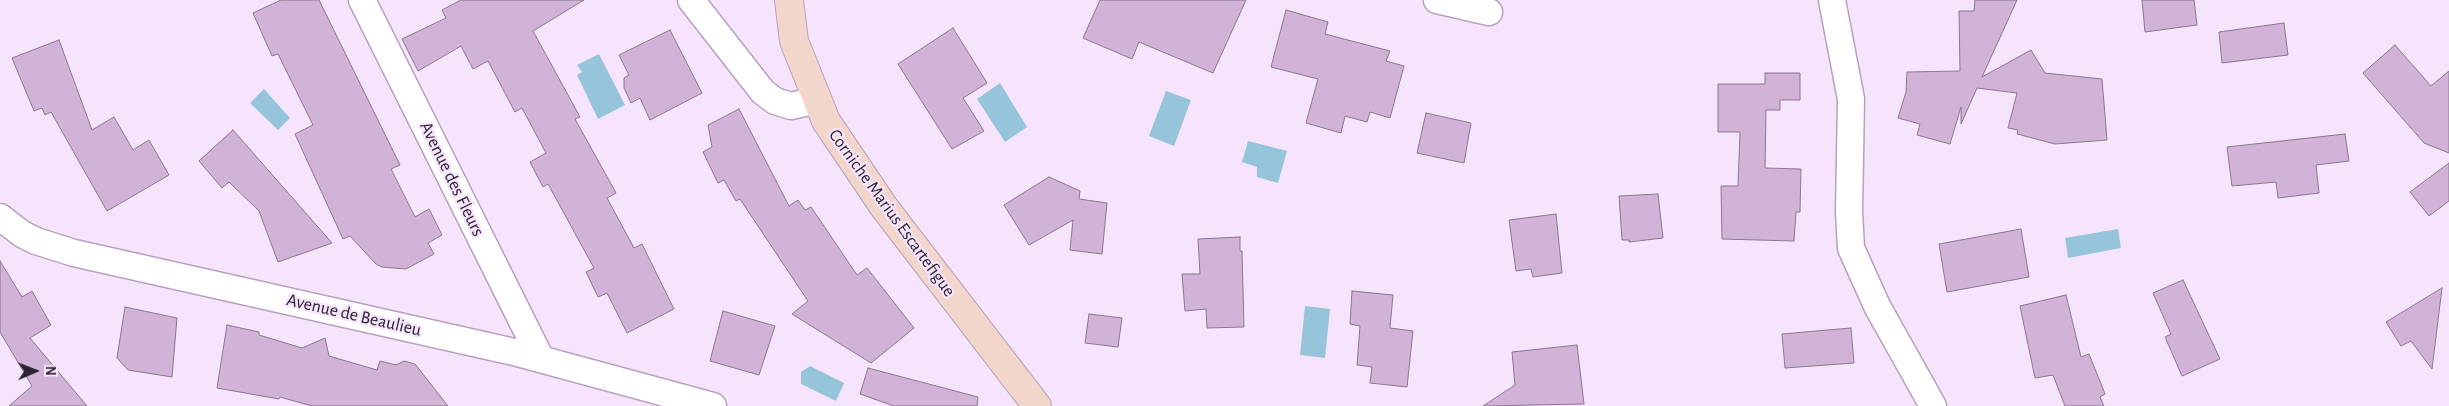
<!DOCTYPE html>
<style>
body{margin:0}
#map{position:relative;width:2449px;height:406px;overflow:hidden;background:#f6e4fd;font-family:"Alegreya Sans",sans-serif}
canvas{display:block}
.north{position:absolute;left:10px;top:346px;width:50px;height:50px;-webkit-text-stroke:4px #f6e4fd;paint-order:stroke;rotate:89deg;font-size:14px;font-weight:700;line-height:20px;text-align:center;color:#2c232f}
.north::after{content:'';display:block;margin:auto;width:18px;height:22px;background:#2c232f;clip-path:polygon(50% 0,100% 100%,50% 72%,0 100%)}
</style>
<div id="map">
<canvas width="2449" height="406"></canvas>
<div class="north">N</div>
</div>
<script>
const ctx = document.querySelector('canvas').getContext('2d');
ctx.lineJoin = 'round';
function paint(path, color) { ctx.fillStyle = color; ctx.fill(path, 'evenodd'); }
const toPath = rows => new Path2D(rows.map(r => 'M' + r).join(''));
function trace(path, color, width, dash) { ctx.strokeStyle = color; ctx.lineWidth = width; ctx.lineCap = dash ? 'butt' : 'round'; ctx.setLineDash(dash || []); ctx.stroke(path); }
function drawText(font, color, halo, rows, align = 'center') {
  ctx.font = font + ' "Alegreya Sans",sans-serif'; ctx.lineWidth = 4.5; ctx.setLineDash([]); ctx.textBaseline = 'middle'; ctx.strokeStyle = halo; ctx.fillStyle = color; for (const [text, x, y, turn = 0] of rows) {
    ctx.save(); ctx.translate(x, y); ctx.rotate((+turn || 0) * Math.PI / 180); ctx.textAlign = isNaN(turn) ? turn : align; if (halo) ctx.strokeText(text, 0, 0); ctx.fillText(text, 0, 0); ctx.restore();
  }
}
const water = toPath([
 [599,54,625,105,598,119,577,75,582,72,577,65],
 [1000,83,1027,127,1005,142,977,99],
 [264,89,290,118,278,130,250,103],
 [1166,91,1191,100,1174,146,1149,136],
 [1248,141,1287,151,1278,183,1257,177,1257,167,1242,162],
 [2118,229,2121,248,2068,258,2065,238],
 [1305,306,1330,309,1325,358,1300,355],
 [810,366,844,383,836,401,801,384,801,372]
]);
const building = toPath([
 [281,0,319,0,400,165,391,169,415,217,429,209,442,235,428,243,434,254,406,269,382,267,376,264,350,236,343,239,295,134,313,125,278,54,272,56,253,13,281,0],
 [461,0,584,0,533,31,580,117,575,119,616,193,607,198,634,248,642,244,674,309,627,333,607,293,598,297,586,272,594,268,548,184,543,187,530,162,546,153,522,108,515,112,488,61,473,69,461,46,418,71,402,39,446,18,442,10,461,0],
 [1100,0,1246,0,1213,73,1139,42,1132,59,1083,38,1100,0],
 [1975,0,2017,0,1982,77,2031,50,2045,73,2102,79,2107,140,2055,144,2017,134,2018,130,2008,128,2017,93,1977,88,1961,124,1961,107,1950,144,1917,135,1920,124,1898,118,1906,92,1907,72,1960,71,1959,11,1974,11,1975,0],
 [2142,0,2194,0,2197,25,2145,32,2142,0],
 [1286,10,1328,22,1325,34,1390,51,1386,61,1404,66,1390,118,1370,112,1367,122,1345,116,1341,133,1306,123,1318,79,1271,67,1286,10],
 [2284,23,2288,55,2222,63,2219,32,2284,23],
 [953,28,987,83,963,98,984,131,952,149,898,64,953,28],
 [670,30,702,93,650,120,640,98,631,103,624,88,624,78,629,75,619,55,670,30],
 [59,40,92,130,114,117,133,150,149,140,169,175,107,211,51,112,45,115,42,108,34,111,12,58,59,40],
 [2395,45,2431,86,2449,71,2449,153,2424,143,2363,73,2395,45],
 [1765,73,1800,73,1800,100,1780,100,1780,110,1766,110,1765,168,1801,169,1800,212,1796,212,1794,241,1722,239,1721,186,1738,186,1740,132,1718,132,1718,84,1765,84,1765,73],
 [739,109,789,206,798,200,805,210,811,207,857,275,867,268,914,328,871,363,792,314,808,301,740,199,736,201,724,180,718,183,703,152,712,147,708,125,739,109],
 [1426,113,1471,123,1464,163,1417,153,1426,113],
 [233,130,332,243,278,262,259,211,229,182,222,188,199,161,233,130],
 [2345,134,2349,161,2316,165,2319,193,2278,198,2276,182,2232,186,2227,147,2345,134],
 [2449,163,2449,201,2429,216,2410,192,2449,163],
 [1049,177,1080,191,1079,199,1107,203,1102,254,1070,250,1073,220,1029,245,1004,205,1049,177],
 [1658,194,1663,238,1629,242,1629,240,1622,240,1619,196,1658,194],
 [1556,214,1562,273,1533,277,1531,269,1516,271,1509,220,1556,214],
 [2021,229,2029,277,1947,292,1939,244,2021,229],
 [1240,237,1240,251,1242,251,1244,327,1207,328,1206,309,1185,311,1182,274,1200,274,1198,239,1240,237],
 [0,261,22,297,32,291,51,325,30,338,87,406,9,406,32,386,0,332,0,261],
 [2183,280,2220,359,2182,376,2165,337,2171,334,2153,293,2183,280],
 [2442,288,2432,369,2411,341,2401,346,2386,322,2442,288],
 [1352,291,1393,295,1390,328,1413,331,1407,387,1370,383,1372,367,1357,365,1360,326,1350,324,1352,291],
 [2066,295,2081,357,2089,354,2105,394,2100,397,2104,406,2065,406,2053,375,2035,378,2020,306,2066,295],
 [125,307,177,318,172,377,128,370,117,358,125,307],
 [723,311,775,326,759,375,710,361,723,311],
 [1089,314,1122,318,1118,347,1085,343,1089,314],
 [227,325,259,332,259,335,302,348,325,338,329,356,377,370,380,361,396,365,404,361,415,364,448,406,312,406,280,397,279,399,217,388,227,325],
 [1851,328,1854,363,1785,368,1782,334,1851,328],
 [1577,345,1584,404,1483,406,1515,385,1512,352,1577,345],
 [868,368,978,397,977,406,894,406,860,394,868,368]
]);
const street = toPath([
 [362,0,541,359],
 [691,0,763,92,775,101,791,106,817,100],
 [1437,0,1489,12],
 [1832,0,1851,99,1849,212,1851,248,1877,306,1933,406],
 [0,217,22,234,36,241,74,253,514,352,713,406]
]);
const secondary = toPath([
 [789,0,794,41,826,121,884,207,1037,406]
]);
const streetNames = [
 ["Avenue des Fleurs",452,179,64],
 ["Corniche Marius Escartefigue",892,213,54],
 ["Avenue de Beaulieu",354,315,13]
];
paint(water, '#95c4db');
paint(building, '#d1b3d7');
trace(building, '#8c7691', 1);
trace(street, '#b7a1bf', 29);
trace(secondary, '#b7a1bf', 30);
trace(street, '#fff', 26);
trace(secondary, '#f2d6cc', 28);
drawText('18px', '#2c232f', '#f6e4fd', streetNames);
</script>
